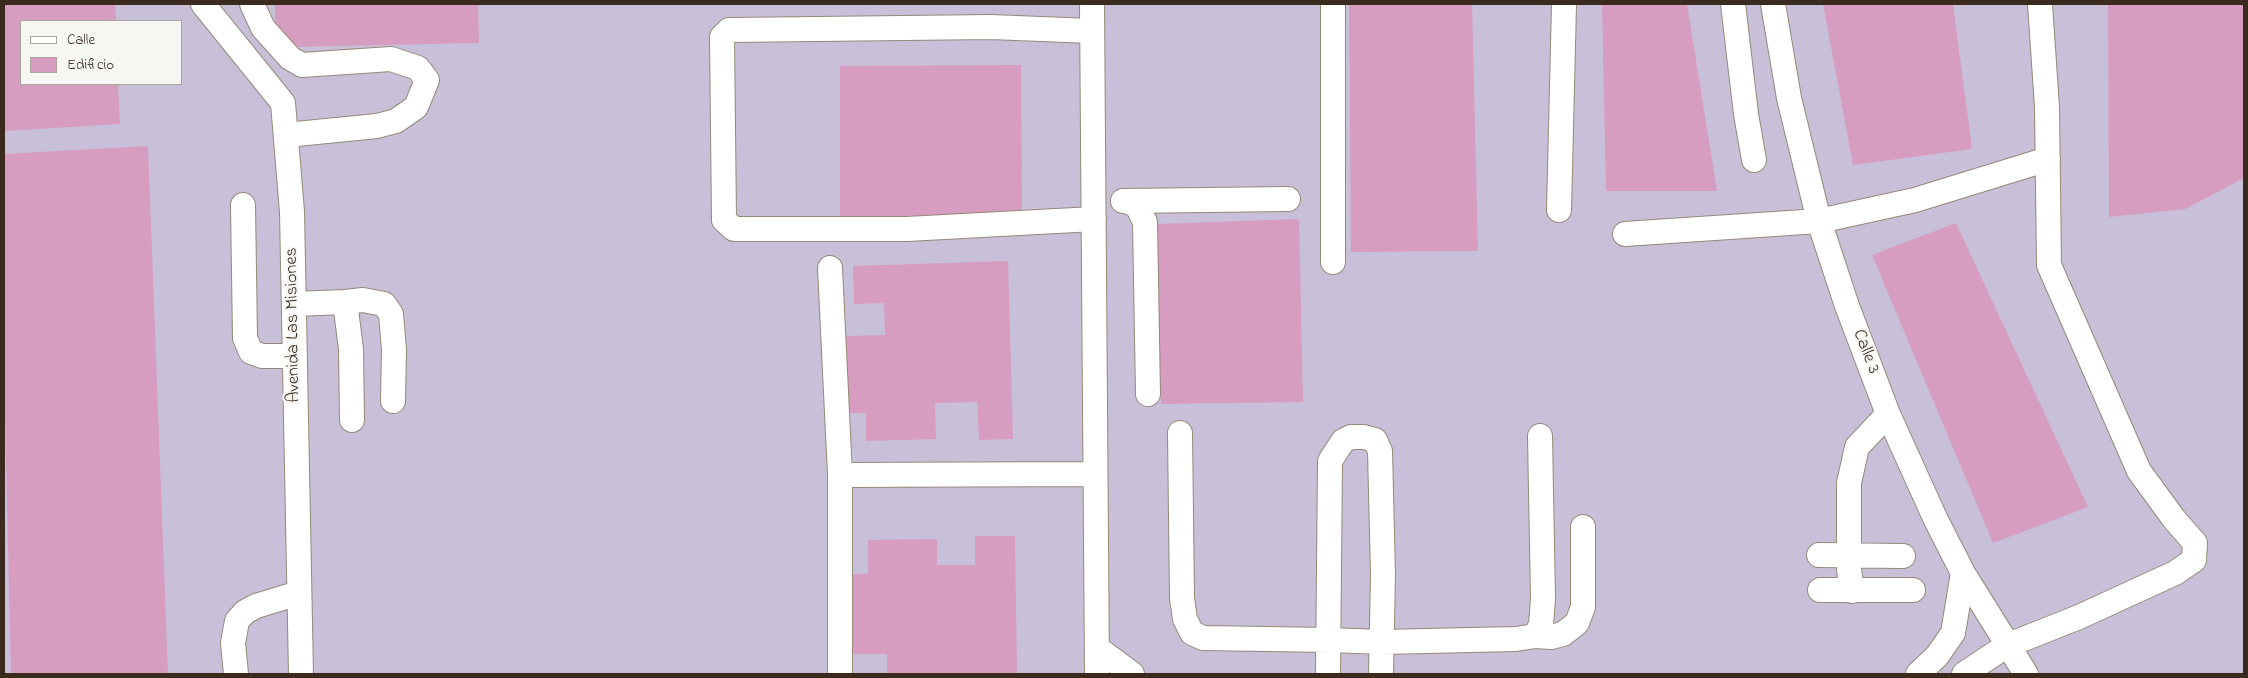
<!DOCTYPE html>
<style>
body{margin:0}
#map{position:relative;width:2248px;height:678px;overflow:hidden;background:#f0e8d2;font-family:"Indie Flower",sans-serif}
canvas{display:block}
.frame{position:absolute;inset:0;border:5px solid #3b2a1e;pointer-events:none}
.legend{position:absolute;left:20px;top:20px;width:162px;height:65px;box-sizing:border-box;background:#f6f6f2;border:1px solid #aba49d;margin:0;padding:6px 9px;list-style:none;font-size:15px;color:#3b2a1e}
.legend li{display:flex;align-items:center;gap:10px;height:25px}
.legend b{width:25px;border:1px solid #aba49d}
</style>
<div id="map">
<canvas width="2248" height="678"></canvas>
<div class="frame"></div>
<ul class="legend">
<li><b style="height:6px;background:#fff"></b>Calle</li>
<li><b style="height:14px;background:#d79dc1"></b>Edificio</li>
</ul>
</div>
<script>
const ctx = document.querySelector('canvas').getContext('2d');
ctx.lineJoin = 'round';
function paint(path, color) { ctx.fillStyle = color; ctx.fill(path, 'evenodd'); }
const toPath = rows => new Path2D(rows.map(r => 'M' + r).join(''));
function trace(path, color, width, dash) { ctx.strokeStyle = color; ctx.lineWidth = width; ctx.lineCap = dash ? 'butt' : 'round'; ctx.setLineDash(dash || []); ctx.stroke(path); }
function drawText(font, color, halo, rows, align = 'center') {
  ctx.font = font + ' "Indie Flower",sans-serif'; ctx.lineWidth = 4.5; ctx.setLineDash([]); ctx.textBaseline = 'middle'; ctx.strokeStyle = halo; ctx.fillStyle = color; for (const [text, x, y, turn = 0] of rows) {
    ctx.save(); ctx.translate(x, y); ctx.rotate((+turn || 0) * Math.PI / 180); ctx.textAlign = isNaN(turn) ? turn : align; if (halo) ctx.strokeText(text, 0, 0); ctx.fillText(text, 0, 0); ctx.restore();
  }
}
const industrial = toPath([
 [4,4,2244,4,2244,674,4,674],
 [21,21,181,21,181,84,21,84]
]);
const building = toPath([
 [4,4,115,4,116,21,21,21,21,84,118,84,120,124,4,131],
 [275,4,478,4,479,43,291,47,275,31],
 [1349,4,1472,4,1478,251,1351,252],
 [1602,4,1687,4,1717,191,1606,191],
 [1823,4,1953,4,1972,149,1853,165],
 [2108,4,2244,4,2244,178,2185,209,2109,217],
 [1021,65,1022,219,840,220,840,66],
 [148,146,168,674,11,674,4,376,4,154],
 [1299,219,1303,402,1161,404,1157,224],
 [1956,223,2088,507,1993,543,1872,255],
 [1008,261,1013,439,979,440,977,402,935,403,936,439,866,441,866,413,848,413,846,336,885,335,884,303,854,304,853,266],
 [975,536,1015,536,1017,674,887,674,887,654,851,654,850,574,868,574,868,540,937,539,937,565,975,565]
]);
const minor = toPath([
 [203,4,283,103,292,212,301,674],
 [252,4,263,28,290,58,302,65,391,59,418,68,427,80,416,107,396,121,377,126,286,135],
 [1092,4,1097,674],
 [1333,4,1333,262],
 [1733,4,1746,114,1754,160],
 [1773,4,1789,98,1819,221,1847,306,1888,414,1935,518,1963,573,2026,674],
 [1091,31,991,27,729,30,722,37,724,220,734,229,907,229,1094,219],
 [1123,201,1288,199],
 [1127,201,1137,206,1145,222,1148,394],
 [243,205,245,338,251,352,262,356,295,356],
 [1559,210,1564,4],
 [1625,234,1819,221,1915,200,2048,159],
 [830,268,840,475],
 [345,302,363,300,384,304,391,314,394,350,393,401],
 [294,304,345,302,351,349,352,420],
 [1180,433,1182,598,1185,619,1192,633,1203,638,1329,640,1382,642,1516,639,1535,636,1541,625,1543,599,1540,436],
 [1819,555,1903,556],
 [1820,590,1913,590],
 [1852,591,1849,570,1849,483,1857,447,1888,414],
 [1535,636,1551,637,1563,634,1577,623,1583,607,1583,527],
 [1097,648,1132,674],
 [236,674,233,643,237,621,245,612,256,606,299,593],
 [840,674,840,475,1095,474],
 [1328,674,1330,461,1343,441,1351,437,1364,437,1375,440,1380,451,1383,575,1381,674],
 [1918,674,1937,656,1953,633,1963,573],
 [1964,674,2006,646,2079,617,2175,573,2194,560,2195,543,2174,519,2139,471,2049,265,2047,107,2040,4]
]);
const streetNames = [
 ["Avenida Las Misiones",294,325,-91],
 ["Calle 3",1865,352,69]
];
paint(industrial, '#c8bfd8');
paint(building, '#d79dc1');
trace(minor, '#968978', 26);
trace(minor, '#fff', 24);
drawText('18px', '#3b2a1e', '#f6f6f2', streetNames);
</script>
